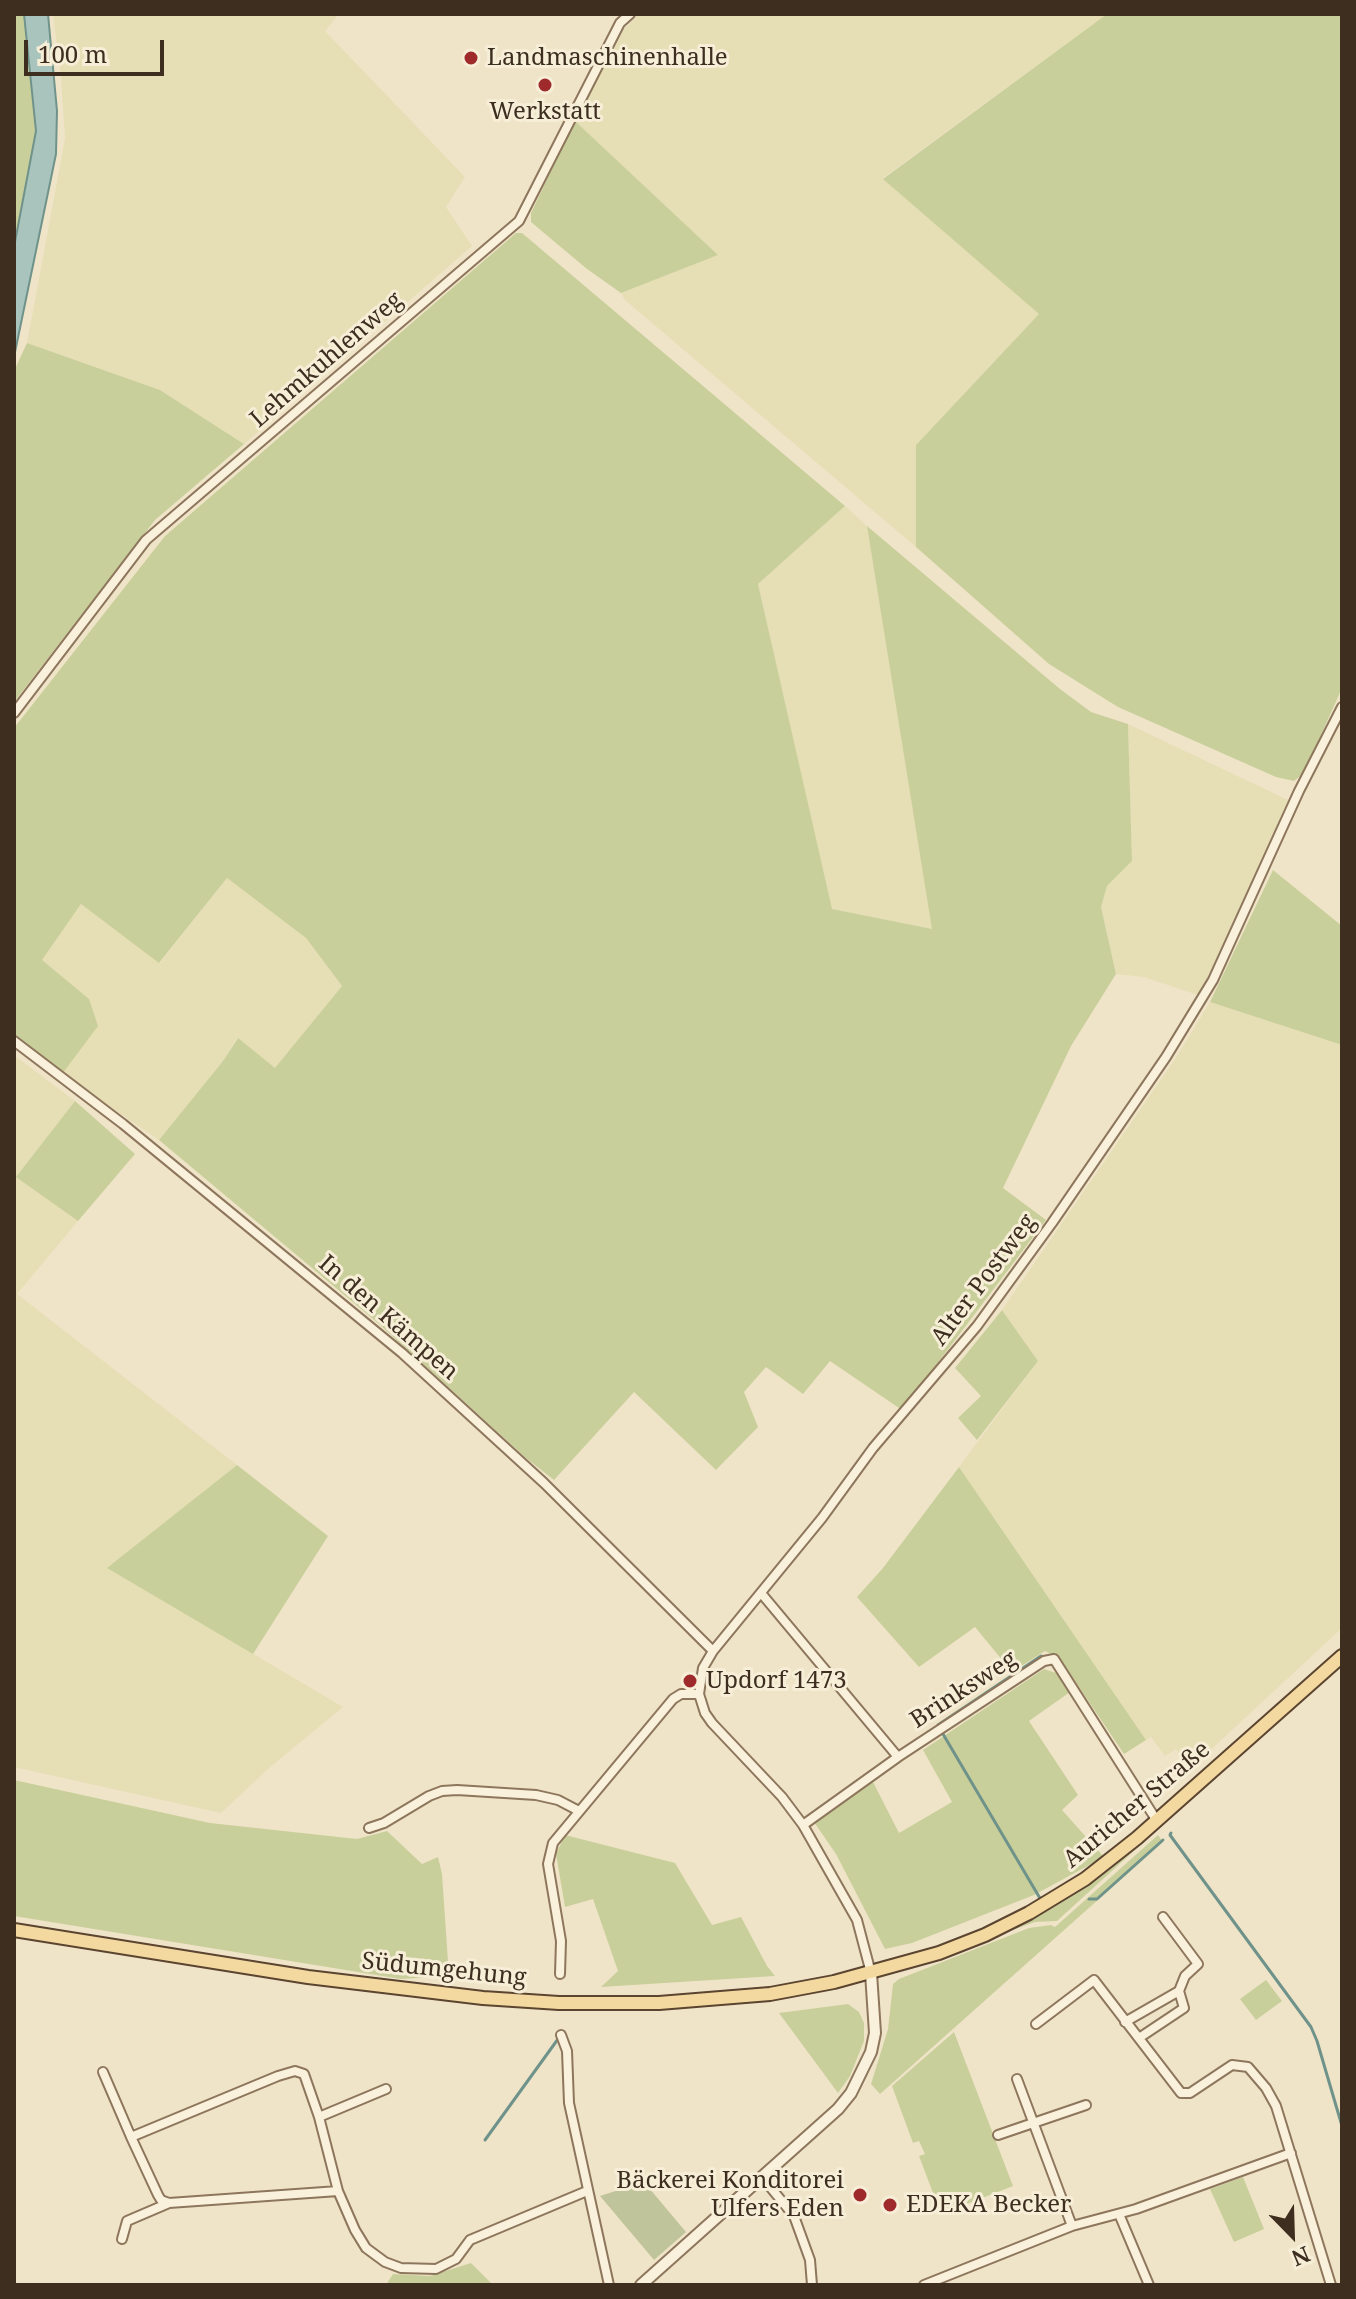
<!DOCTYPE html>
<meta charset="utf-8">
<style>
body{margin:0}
#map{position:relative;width:1356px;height:2299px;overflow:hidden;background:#f0e4c8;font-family:"Noto Serif",serif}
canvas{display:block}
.frame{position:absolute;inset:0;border:16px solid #3d2e20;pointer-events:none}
.north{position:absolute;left:1252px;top:2195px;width:80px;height:80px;-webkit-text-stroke:6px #f7eed8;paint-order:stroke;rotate:157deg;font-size:22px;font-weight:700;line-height:32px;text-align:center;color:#3d2e20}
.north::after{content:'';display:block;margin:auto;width:28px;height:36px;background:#3d2e20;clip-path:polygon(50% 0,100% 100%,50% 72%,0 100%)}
.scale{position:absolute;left:24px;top:40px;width:140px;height:36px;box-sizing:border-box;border:4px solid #3d2e20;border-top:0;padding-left:10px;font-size:24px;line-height:28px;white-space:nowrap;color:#3d2e20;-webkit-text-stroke:6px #f7eed8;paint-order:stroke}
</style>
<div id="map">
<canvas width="1356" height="2299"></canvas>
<div class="frame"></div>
<div class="north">N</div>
<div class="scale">100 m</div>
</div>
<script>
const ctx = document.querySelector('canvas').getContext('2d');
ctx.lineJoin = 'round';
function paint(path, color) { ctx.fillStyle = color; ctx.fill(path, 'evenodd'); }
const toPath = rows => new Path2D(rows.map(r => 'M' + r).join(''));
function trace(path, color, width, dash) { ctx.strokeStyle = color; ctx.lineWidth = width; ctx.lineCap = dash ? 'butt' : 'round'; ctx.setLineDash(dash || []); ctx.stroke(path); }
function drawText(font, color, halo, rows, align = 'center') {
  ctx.font = font + ' "Noto Serif",serif'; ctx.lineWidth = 6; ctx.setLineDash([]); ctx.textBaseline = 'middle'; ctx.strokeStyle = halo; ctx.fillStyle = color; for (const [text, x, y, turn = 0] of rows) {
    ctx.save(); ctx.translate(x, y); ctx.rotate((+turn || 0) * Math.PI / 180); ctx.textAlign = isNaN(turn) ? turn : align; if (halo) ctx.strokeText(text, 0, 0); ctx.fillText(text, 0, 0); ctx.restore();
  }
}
const farmland = toPath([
 [53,14,339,14,325,31,465,177,446,207,472,246,244,444,160,390,27,343,65,139,61,77],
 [639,14,1107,14,883,178,1039,314,916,445,916,547,625,300,621,293,718,255,575,121,624,29],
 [845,506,867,526,933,930,831,909,758,584],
 [1128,724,1288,800,1218,957,1198,995,1144,977,1116,974,1101,907,1107,886,1132,861],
 [227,878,306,938,342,986,275,1069,237,1038,223,1061,159,1140,62,1074,42,960,81,904,160,963],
 [1210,1002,1342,1045,1342,1628,1190,1769,1176,1749,1165,1756,1151,1737,1146,1740,959,1467,1038,1361,1002,1310,1175,1059],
 [14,1055,75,1101,17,1177,78,1221,17,1294,237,1465,108,1568,343,1707,269,1768,221,1813,14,1767]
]);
const green = toPath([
 [14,14,24,14,36,131,14,247],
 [1107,14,1342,14,1342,688,1304,773,1294,781,1276,777,1118,707,1049,664,916,547,916,445,1039,314,883,179],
 [575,121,718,255,621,293,587,269,531,222,531,213],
 [516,233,522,233,845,506,758,584,832,909,932,929,867,526,1060,689,1091,712,1128,724,1132,861,1107,886,1101,907,1116,974,1071,1046,1003,1188,1046,1220,902,1410,830,1361,803,1394,766,1367,744,1392,758,1427,716,1470,634,1392,554,1480,526,1458,379,1324,159,1140,223,1061,238,1038,275,1068,342,986,306,938,227,878,159,963,81,904,42,960,89,999,98,1026,62,1074,14,1037,14,728,165,536],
 [27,343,160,390,244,444,155,520,14,702,14,371],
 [1273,870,1342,926,1342,1045,1210,1002],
 [75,1101,135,1154,78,1221,16,1177],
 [1002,1310,1038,1361,977,1440,958,1418,981,1396,955,1368],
 [237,1465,328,1536,253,1654,107,1568],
 [959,1467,1146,1740,1124,1754,1060,1659,1045,1651,1012,1672,975,1627,919,1667,857,1597,883,1568],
 [1044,1669,1059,1674,1070,1692,1029,1721,1078,1795,1062,1810,1104,1857,1034,1895,912,1943,885,1949,836,1854,814,1822,873,1782,899,1833,952,1802,923,1750],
 [14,1780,210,1823,357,1839,387,1831,422,1864,438,1857,442,1874,449,1976,401,1979,14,1916],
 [565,1835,675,1863,712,1925,741,1917,767,1966,775,1976,601,1987,618,1971,593,1899,565,1907,556,1854],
 [1158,1835,1163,1842,880,2094,871,2084,888,2029,893,1984,899,1979,1029,1928,1051,1925,1055,1927],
 [1148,1838,1057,1921,1035,1922,1007,1932,1097,1878],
 [1266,1980,1282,2001,1256,2020,1240,1999],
 [848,2004,859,2012,864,2023,864,2041,850,2076,838,2093,779,2013],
 [954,2032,1013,2186,941,2214,919,2156,925,2154,919,2141,913,2143,892,2086],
 [1243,2177,1264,2229,1234,2242,1210,2189],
 [471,2263,493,2285,386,2285,393,2274,430,2276]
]);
const cemetery = toPath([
 [644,2182,686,2232,654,2260,600,2196]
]);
const water = toPath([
 [24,14,48,14,57,111,56,154,14,357,14,247,36,131,24,14]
]);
const stream = toPath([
 [938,1725,1041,1656],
 [943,1734,1041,1900,1044,1900],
 [1171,1833,1170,1835,1311,2027,1317,2041,1342,2126],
 [1089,1899,1097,1899,1163,1840],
 [485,2140,558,2039]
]);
const minor = toPath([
 [14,713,146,540,519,221,620,23,630,14],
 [14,1041,123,1124,402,1353,544,1483,713,1651],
 [761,1593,898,1757],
 [803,1825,898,1757,1044,1661,1054,1659,1157,1821],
 [369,1828,384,1823,429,1796,442,1791,457,1790,536,1795,558,1800,579,1811],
 [871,1973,857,1920,803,1825,782,1797,712,1723,705,1713,699,1694,703,1668,713,1651,822,1518,873,1448,977,1326,1052,1223,1166,1057,1213,980,1299,791,1342,707],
 [560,1974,561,1941,548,1864,553,1843,673,1699,681,1694,699,1694],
 [1125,2022,1179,1991],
 [1036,2024,1094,1980,1181,2093,1190,2093,1232,2065,1248,2067,1266,2088,1276,2106,1331,2285],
 [561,2035,567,2051,569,2103,609,2285],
 [1139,2038,1184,2008,1179,1991,1185,1976,1198,1964,1163,1917],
 [103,2072,131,2137],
 [1017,2079,1072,2226],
 [319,2117,386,2089],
 [998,2135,1086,2105],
 [762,2177,794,2216,810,2260,812,2285],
 [338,2191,169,2203,161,2200,158,2195,131,2137,278,2076,295,2071,304,2074,319,2117,338,2191,355,2230,366,2248,385,2262,401,2268,436,2269,456,2259,470,2240,587,2191],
 [1119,2214,1149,2285],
 [122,2239,127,2221,169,2203],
 [924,2285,1072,2226,1136,2209,1291,2153]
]);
const tertiary = toPath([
 [641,2285,838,2109,851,2093,871,2052,875,2033,871,1973]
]);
const primary = toPath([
 [14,1930,308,1977,483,1998,559,2003,659,2003,770,1994,834,1982,939,1953,985,1935,1029,1913,1085,1879,1137,1838,1342,1656]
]);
const markers = [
 [471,58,8,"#9e2a2b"],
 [545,85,8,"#9e2a2b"],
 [690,1681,8,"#9e2a2b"],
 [860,2195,8,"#9e2a2b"],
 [890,2205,8,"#9e2a2b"]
];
const poiNames = [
 ["Landmaschinenhalle",487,58],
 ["Werkstatt",545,112,"center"],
 ["Updorf 1473",706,1681],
 ["Bäckerei Konditorei",844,2181,"right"],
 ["Ulfers Eden",844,2209,"right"],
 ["EDEKA Becker",906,2205]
];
const streetNames = [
 ["Lehmkuhlenweg",327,360,-41],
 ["Alter Postweg",984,1280,-53],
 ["In den Kämpen",388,1318,41],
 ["Brinksweg",964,1690,-33],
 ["Auricher Straße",1137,1805,-40],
 ["Südumgehung",444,1970,6]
];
paint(farmland, '#e6deb5');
paint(green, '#c9cf9b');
paint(cemetery, '#bfc49a');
paint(water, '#a9c4bc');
trace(water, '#6f938a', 2);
trace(stream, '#6f938a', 3);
trace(minor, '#8d765c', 12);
trace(tertiary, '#8d765c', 14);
trace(primary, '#5b4430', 16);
trace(minor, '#faf1dc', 8);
trace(tertiary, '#faf1dc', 10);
trace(primary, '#f3d9a0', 12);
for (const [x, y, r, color] of markers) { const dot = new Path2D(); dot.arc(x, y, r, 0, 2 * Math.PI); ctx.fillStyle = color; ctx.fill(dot); trace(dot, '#f7eed8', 3); }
drawText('24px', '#3d2e20', '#f7eed8', poiNames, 'left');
drawText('24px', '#3d2e20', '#f7eed8', streetNames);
</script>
